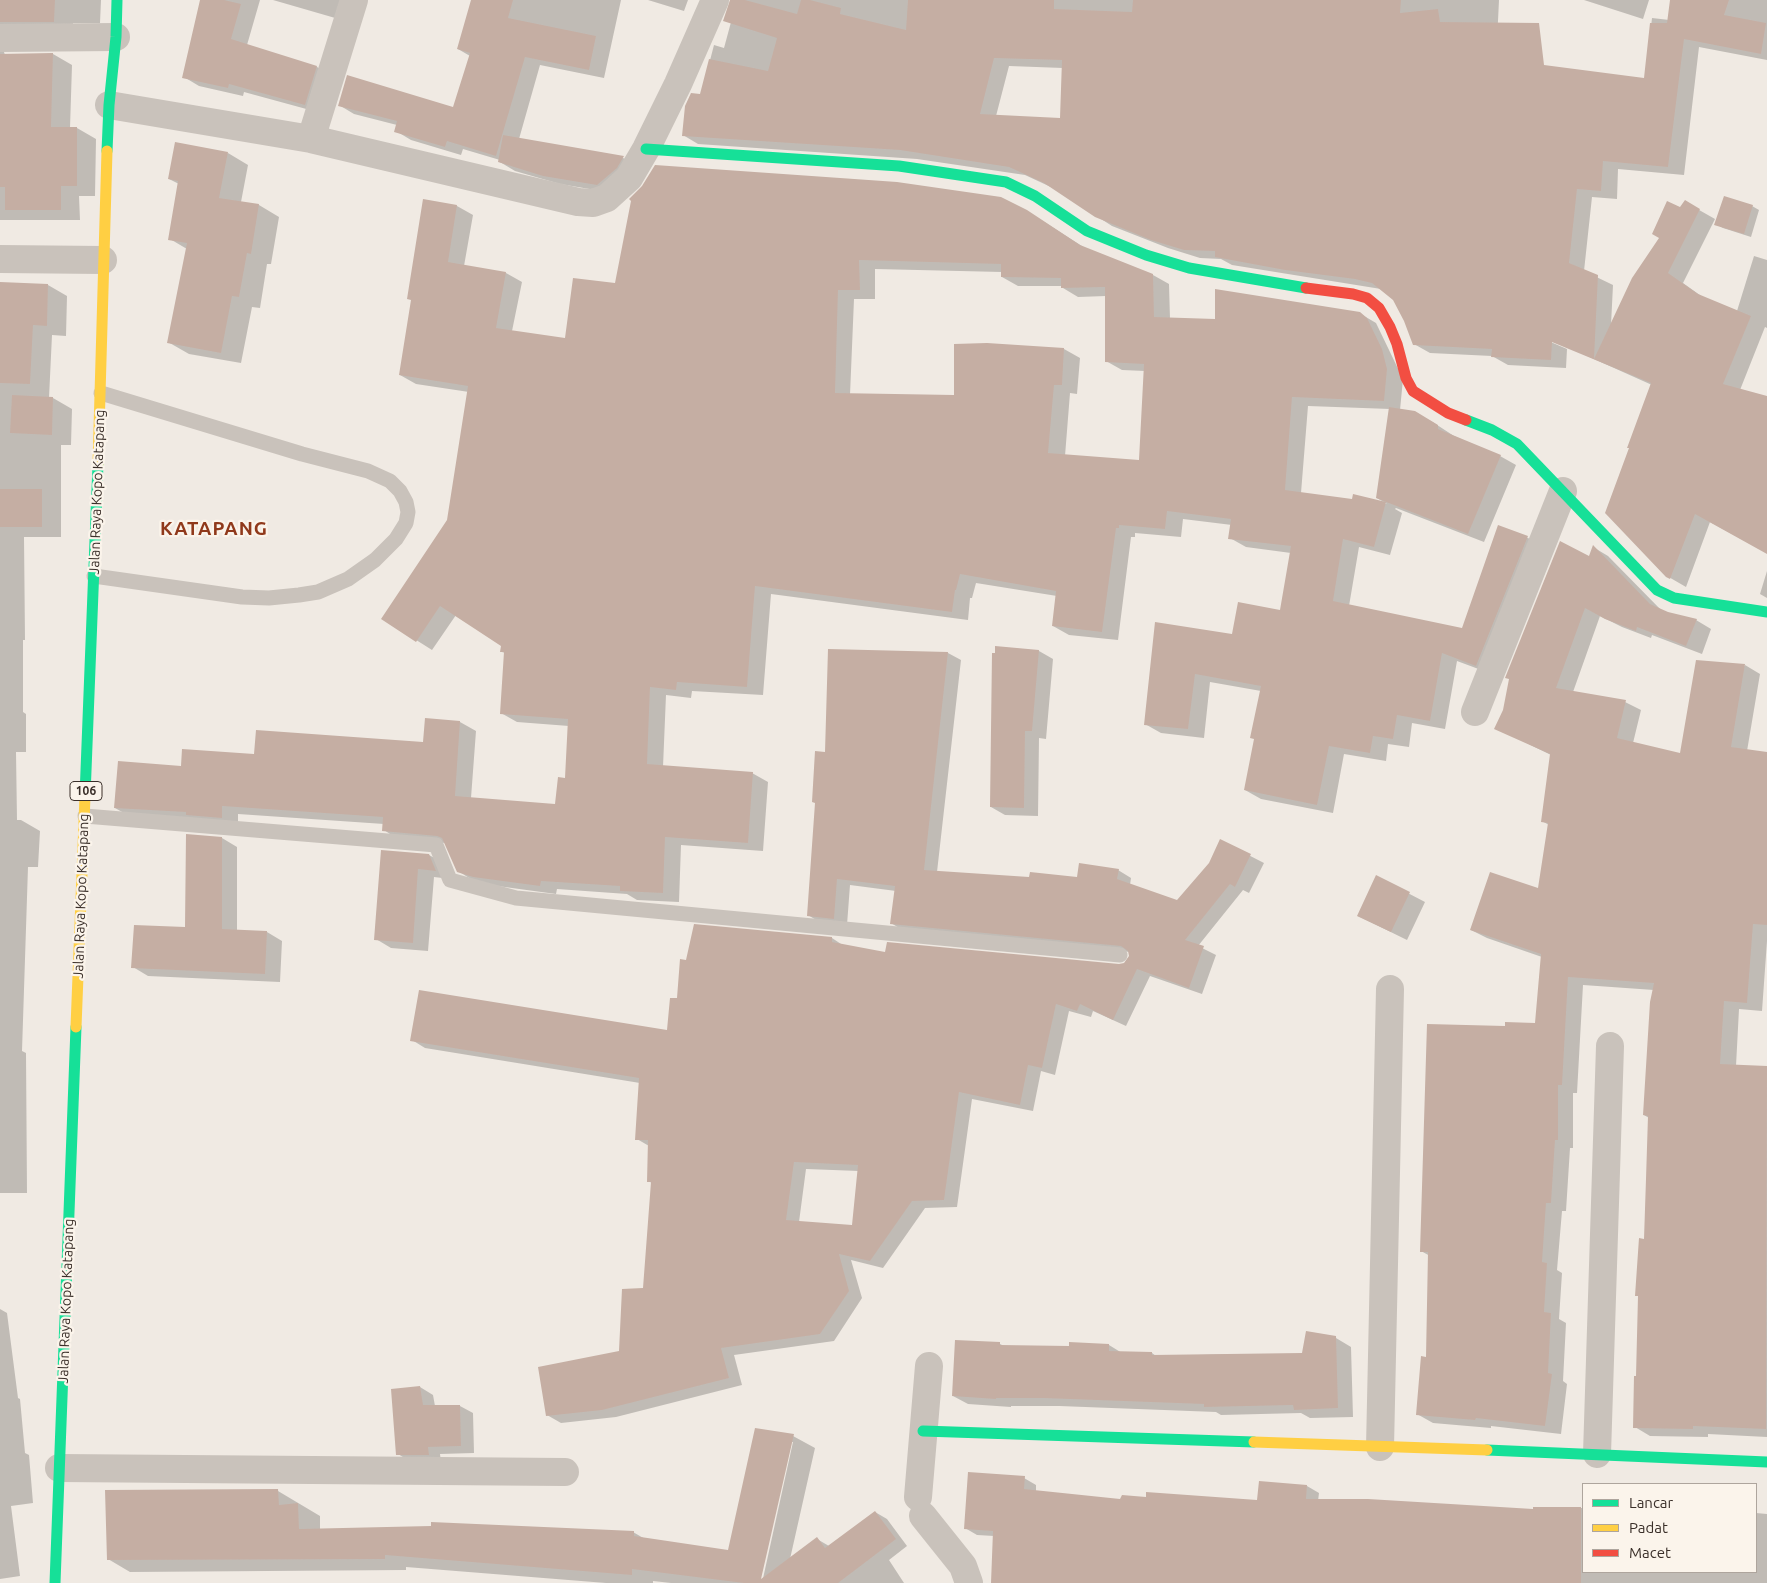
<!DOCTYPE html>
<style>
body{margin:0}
#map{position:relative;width:1767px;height:1583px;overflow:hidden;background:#f0eae3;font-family:Ubuntu,sans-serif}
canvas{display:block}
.legend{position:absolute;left:1582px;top:1483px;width:175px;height:90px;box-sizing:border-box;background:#fbf4eb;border:1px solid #aea59d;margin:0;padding:6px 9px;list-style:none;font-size:15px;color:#3a2f29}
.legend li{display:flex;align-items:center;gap:10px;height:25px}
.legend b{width:25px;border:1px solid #aea59d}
</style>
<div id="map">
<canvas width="1767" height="1583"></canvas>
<ul class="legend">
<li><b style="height:6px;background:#16e098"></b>Lancar</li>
<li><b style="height:6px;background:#ffcf43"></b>Padat</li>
<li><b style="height:6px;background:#f24e42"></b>Macet</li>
</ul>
</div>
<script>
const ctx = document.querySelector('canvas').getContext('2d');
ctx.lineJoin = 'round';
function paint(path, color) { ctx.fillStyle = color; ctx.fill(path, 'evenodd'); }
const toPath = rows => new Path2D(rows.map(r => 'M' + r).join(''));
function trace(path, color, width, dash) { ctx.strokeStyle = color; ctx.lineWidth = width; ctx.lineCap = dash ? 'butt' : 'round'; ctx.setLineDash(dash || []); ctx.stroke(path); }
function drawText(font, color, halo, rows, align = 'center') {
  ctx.font = font + ' Ubuntu,sans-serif'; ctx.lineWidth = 4.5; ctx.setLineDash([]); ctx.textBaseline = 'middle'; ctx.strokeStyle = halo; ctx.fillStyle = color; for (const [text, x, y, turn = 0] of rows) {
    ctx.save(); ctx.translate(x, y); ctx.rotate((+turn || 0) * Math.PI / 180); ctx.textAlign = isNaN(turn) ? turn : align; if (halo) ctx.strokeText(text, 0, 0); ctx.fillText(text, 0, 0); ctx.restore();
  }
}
const shadow = toPath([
 [0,0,101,0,100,23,73,23,73,32,3,49,5,55,53,54,72,65,70,128,77,128,96,139,95,196,79,196,80,220,0,220,0,240],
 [202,0,260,0,247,45,317,67,332,76,321,113,244,92,243,96,199,86,184,77],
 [273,0,357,0,349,22],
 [472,0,621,0,604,78,540,65,519,139,623,158,638,166,613,193,560,184,515,171,500,162,500,160,463,149,461,155,411,140,396,131,397,125,354,114,339,105,454,109,470,56,458,49],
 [648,0,688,0,684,11],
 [737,0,1499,0,1490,188,1645,80,1652,18,1687,22,1693,0,1767,0,1767,60,1699,47,1684,175,1618,169,1617,199,1592,197,1584,271,1613,285,1611,325,1685,202,1715,219,1683,283,1704,298,1737,311,1754,256,1767,260,1767,328,1765,327,1740,390,1767,400,1767,553,1710,522,1686,587,1667,576,1652,385,1547,338,1546,340,1567,349,1566,368,1508,365,1492,356,1430,353,1414,344,1406,320,1394,299,1381,289,1232,265,1221,259,1200,258,1168,248,1112,226,1053,188,1025,175,917,159,698,144,683,135,701,95,714,45,724,48],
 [1009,66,1063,68,1061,119,996,116],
 [1584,0,1649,0,1643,19],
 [228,153,248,165,241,202,259,205,279,217,271,264,267,264,260,308,252,307,241,363,189,354,168,342,187,249,170,239,179,184,169,179],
 [424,201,457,206,473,215,464,266,506,273,522,282,512,331,566,340,616,285,1027,211,1085,248,1153,275,1169,284,1170,319,1216,320,1359,313,1376,323,1403,379,1400,410,1431,421,1454,436,1500,456,1516,465,1484,542,1396,508,1395,509,1402,513,1390,555,1359,547,1349,606,1463,630,1499,526,1528,538,1543,547,1492,674,1457,661,1445,729,1412,723,1409,747,1388,744,1386,761,1344,754,1333,813,1261,799,1245,790,1255,739,1261,691,1210,682,1204,738,1161,733,1145,724,1233,635,1281,611,1291,553,1246,547,1230,538,1232,525,1183,519,1181,537,1135,533,1135,537,1131,537,1118,640,1069,635,1053,626,1057,596,976,583,972,598,970,598,968,620,771,594,763,695,692,691,691,698,666,695,663,767,752,773,768,782,763,851,681,845,679,902,637,900,627,894,557,889,556,894,490,885,474,881,458,871,446,843,399,840,384,830,384,824,238,814,238,826,131,817,115,808,182,768,255,756,424,743,426,719,460,722,476,731,471,798,556,806,566,780,569,726,517,722,501,713,505,653,502,652,502,645,456,615,432,650,383,619,448,521,469,392,416,384,400,375,412,300],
 [875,269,1002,272,1002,277,1018,286,1063,286,1063,288,1078,297,1106,296,1106,361,1122,370,1145,371,1140,462,1065,456,1070,393,1077,394,1080,358,1064,349,955,397,850,395,854,299,875,299],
 [1308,406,1390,409,1377,498,1387,504,1354,496,1353,501,1301,493],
 [1752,206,1759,210,1751,237,1723,228,1716,224],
 [0,283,48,285,67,296,66,336,52,335,49,398,53,398,72,409,71,445,61,445,61,537,24,537,25,640,23,640,23,712,26,714,26,752,16,752,17,820,21,820,40,831,38,867,28,867,22,1051,26,1053,27,1193,0,1193],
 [1593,547,1608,556,1662,611,1696,620,1711,629,1702,654,1652,635,1651,638,1622,627,1600,616,1573,692,1625,702,1641,710,1633,743,1681,755,1745,665,1760,674,1747,751,1767,753,1767,941,1762,1011,1739,1009,1736,1066,1767,1067,1767,1437,1708,1434,1708,1437,1650,1436,1635,1427,1646,1240,1649,1118,1644,1115,1654,990,1583,985,1577,1093,1573,1093,1573,1148,1570,1148,1566,1211,1562,1211,1557,1270,1562,1273,1559,1319,1566,1323,1563,1381,1567,1384,1561,1434,1491,1426,1491,1428,1433,1423,1417,1414,1427,1358,1430,1256,1421,1251,1506,1028,1536,1025,1542,957,1487,938,1471,930,1539,890,1549,825,1542,821,1551,755,1496,728,1589,558],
 [1767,571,1767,598,1760,594],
 [997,647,1039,651,1053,659,1046,739,1039,738,1038,816,1005,815,991,807],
 [829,650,948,653,961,660,937,872,1031,878,1078,879,1118,870,1131,878,1130,885,1177,902,1210,863,1221,841,1264,863,1249,893,1243,890,1198,946,1216,955,1202,994,1150,976,1126,1026,1093,1011,1091,1017,1069,1011,1055,1075,1041,1071,1033,1111,972,1099,957,1207,925,1208,883,1268,851,1260,862,1298,834,1341,734,1355,742,1385,616,1417,561,1423,547,1415,620,1352,644,1290,652,1183,648,1181,649,1146,637,1139,640,1083,425,1048,412,1040,668,1031,678,1000,687,961,832,938,844,946,886,954,1119,966,1125,964,1131,957,1130,952,904,931,891,923,896,891,850,885,847,925,821,923,808,915,826,753],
 [806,1169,859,1171,853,1227,799,1222],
 [222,838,237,847,237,931,267,932,282,941,280,982,148,976,133,967,186,929],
 [382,851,429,855,445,864,451,879,434,877,428,951,391,948,376,939],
 [1377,877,1425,902,1407,940,1358,916],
 [0,1309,7,1313,18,1398,20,1399,25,1453,29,1455,33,1503,11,1506,20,1576,0,1579],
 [1336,1338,1351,1347,1353,1417,1310,1418,1301,1413,1221,1415,1216,1412,1059,1406,1011,1406,1011,1407,968,1404,953,1396,1000,1344,1004,1346,1070,1348,1109,1345,1122,1353,1152,1353,1156,1356,1239,1354,1242,1355,1303,1354],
 [420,1387,433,1395,435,1406,460,1406,473,1413,474,1453,440,1454,441,1462,411,1462,398,1454],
 [793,1436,815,1448,790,1559,817,1539,829,1546,875,1512,887,1519,907,1546,889,1560,904,1583,762,1583,793,1442,791,1442,759,1583,671,1583,653,1581,653,1583,606,1583,406,1567,406,1570,130,1572,108,1559,278,1491,320,1516,320,1530,633,1532,645,1539,729,1552],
 [1024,1478,1036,1485,1036,1491,1121,1500,1147,1498,1258,1501,1307,1486,1319,1493,1318,1501,1534,1510,1534,1508,1583,1508,1583,1572,1756,1572,1756,1513,1767,1514,1767,1583,993,1583,994,1536,977,1535,965,1528]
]);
const building = toPath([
 [0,0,55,0,54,22,0,22],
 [200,0,224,0,241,4,231,39,317,66,305,105,229,84,228,88,182,78],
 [471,0,513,0,508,18,596,36,589,70,525,57,496,156,447,141,445,147,394,132,397,121,338,106,347,75,453,107,470,53,457,49],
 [730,0,745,0,797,14,801,0,810,0,841,8,840,14,906,30,908,0,1054,0,1054,9,1132,12,1133,0,1401,0,1400,13,1438,9,1440,22,1539,23,1544,65,1644,78,1650,23,1667,23,1670,0,1729,0,1724,15,1766,23,1761,54,1684,39,1668,167,1603,161,1601,191,1577,189,1569,263,1598,275,1594,359,1632,278,1659,238,1652,234,1667,201,1680,207,1685,200,1700,209,1668,273,1698,294,1751,316,1723,384,1767,396,1767,554,1695,514,1670,579,1666,577,1605,513,1629,448,1627,448,1651,383,1552,342,1551,360,1491,357,1492,349,1413,345,1404,321,1393,300,1372,283,1355,279,1285,270,1215,257,1215,251,1184,250,1151,240,1095,217,1044,183,1009,167,900,150,682,136,685,106,691,93,700,94,709,59,768,71,777,38,723,21],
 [994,58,1062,60,1060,118,980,114],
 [53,53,51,127,77,127,77,186,61,186,61,210,5,210,5,187,0,187,0,54],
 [503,135,624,156,617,168,597,185,543,176,498,162],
 [175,142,228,152,219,198,259,204,251,254,247,253,239,297,232,296,221,353,167,343,187,243,168,240,178,181,168,179],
 [655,165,897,182,1001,197,1027,210,1080,245,1153,274,1154,317,1215,319,1215,289,1360,312,1367,318,1382,349,1387,369,1384,401,1292,397,1285,490,1352,499,1353,494,1386,502,1374,547,1343,539,1333,601,1462,628,1498,525,1528,536,1476,666,1442,653,1430,721,1397,715,1393,739,1373,736,1370,753,1329,746,1317,805,1244,790,1254,739,1250,738,1261,686,1195,674,1188,729,1144,725,1155,622,1232,634,1238,602,1280,610,1291,546,1228,539,1231,519,1167,511,1165,529,1119,525,1119,528,1116,528,1102,632,1052,626,1056,591,960,574,956,590,955,590,952,612,755,586,747,687,677,682,676,690,650,687,647,764,753,772,748,843,665,837,663,893,620,891,620,886,541,881,540,886,473,877,457,872,442,838,437,836,382,831,383,817,222,806,222,818,186,815,186,812,114,808,118,761,181,766,182,749,254,754,256,730,423,742,425,718,460,721,455,796,555,804,558,777,565,778,568,719,500,714,504,652,500,652,501,646,440,606,416,642,381,619,447,520,468,386,399,375,411,300,407,299,423,199,457,205,448,262,506,272,496,328,565,338,573,278,615,283,631,201,629,199,642,186],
 [859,260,1001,264,1001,277,1061,278,1061,288,1105,287,1105,362,1144,364,1139,460,1048,453,1054,385,1062,385,1064,348,987,343,954,344,954,395,835,393,838,290,860,290],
 [1724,196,1753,205,1744,234,1714,225],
 [0,282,48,284,47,326,33,325,30,384,0,383],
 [12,395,53,397,52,435,10,433],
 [1389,407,1415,411,1438,425,1438,429,1501,455,1468,534,1376,498],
 [0,489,42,489,42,527,0,527],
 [1560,541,1589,556,1593,545,1650,604,1668,612,1697,619,1686,646,1637,627,1636,631,1605,619,1585,608,1556,688,1626,700,1617,738,1680,753,1696,660,1745,664,1731,747,1767,752,1767,925,1753,924,1747,1003,1724,1001,1720,1064,1767,1066,1766,1429,1693,1426,1693,1429,1633,1428,1634,1376,1636,1376,1638,1296,1635,1296,1639,1238,1644,1239,1646,1179,1648,1116,1643,1115,1650,1002,1654,983,1568,977,1562,1085,1558,1085,1558,1140,1555,1140,1551,1203,1546,1203,1542,1262,1547,1263,1544,1312,1551,1313,1548,1373,1552,1374,1545,1426,1476,1418,1475,1420,1416,1415,1421,1356,1426,1357,1428,1252,1420,1252,1427,1024,1505,1026,1505,1022,1535,1023,1541,954,1470,930,1490,872,1538,888,1548,823,1541,822,1550,754,1494,729,1503,710,1509,679,1505,678],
 [995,646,1039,650,1032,731,1025,731,1024,808,990,807,992,653,995,653],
 [828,649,948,652,924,870,1029,877,1030,872,1077,877,1079,863,1119,869,1117,879,1177,900,1209,863,1220,839,1251,854,1235,887,1230,884,1185,940,1204,946,1189,988,1137,969,1113,1020,1080,1004,1077,1011,1056,1004,1042,1068,1028,1065,1020,1105,959,1092,944,1200,912,1201,870,1261,839,1254,849,1291,820,1334,721,1348,729,1378,602,1410,546,1416,538,1367,619,1351,622,1289,643,1288,651,1182,647,1182,648,1140,635,1140,639,1078,410,1041,419,990,667,1030,670,998,677,998,680,959,686,960,694,924,832,937,832,942,885,952,887,942,1119,964,1124,963,1129,956,1128,951,1121,946,890,924,895,886,837,879,834,919,807,916,815,803,812,802,815,751,825,752],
 [794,1162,858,1165,852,1225,786,1220],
 [186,834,222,837,222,929,267,931,265,974,131,968,134,925,185,927],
 [381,850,429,854,436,871,418,869,413,943,374,940],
 [1376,875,1410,892,1391,932,1357,916],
 [1306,1331,1336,1336,1338,1408,1294,1410,1293,1405,1204,1407,1204,1404,1043,1398,996,1398,996,1399,952,1396,955,1340,1000,1342,1000,1345,1069,1346,1069,1342,1109,1344,1109,1351,1152,1352,1152,1355,1302,1353],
 [420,1386,423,1405,460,1405,461,1446,428,1447,429,1455,396,1455,391,1389],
 [755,1428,794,1434,761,1579,817,1537,825,1548,875,1511,896,1539,838,1583,744,1583,632,1569,632,1575,385,1555,385,1559,107,1560,105,1490,278,1489,279,1505,298,1503,299,1529,431,1526,431,1522,634,1531,634,1536,728,1550],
 [968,1472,1025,1476,1024,1489,1120,1499,1122,1495,1146,1497,1146,1492,1257,1500,1259,1481,1307,1485,1306,1499,1368,1499,1533,1509,1533,1507,1581,1507,1581,1583,991,1583,993,1531,964,1529]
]);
const lane = toPath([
 [94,576,242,597,269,598,299,595,318,592,348,579,375,560,396,539,406,523,408,512,406,502,400,491,390,481,368,471,302,454,101,393],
 [85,816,436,845,450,880,516,898,1120,955]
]);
const street = toPath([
 [0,38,116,37],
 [109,105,311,139,578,202,593,203,607,198,629,178,646,149,678,84,715,0],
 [311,139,354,0],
 [0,259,103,260],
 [1475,712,1563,491],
 [1380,1447,1390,989],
 [1597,1454,1610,1046],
 [59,1468,565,1472],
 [918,1497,929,1366],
 [923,1516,963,1566,969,1583]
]);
const fast = toPath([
 [646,149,899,166,1006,182,1035,196,1087,231,1146,255,1189,268,1306,288],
 [107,151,109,105,116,37,117,0],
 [1466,420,1492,430,1517,444,1657,590,1674,598,1767,612],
 [85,796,98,464],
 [923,1431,1254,1442],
 [1487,1450,1767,1462],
 [55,1583,76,1027]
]);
const slow = toPath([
 [98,464,107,151],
 [76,1027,85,796],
 [1254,1442,1487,1450]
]);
const jam = toPath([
 [1306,288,1353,294,1367,298,1379,308,1390,327,1397,344,1406,378,1413,391,1448,413,1466,420]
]);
const shields = [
 [86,791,32]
];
const shieldNames = [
 ["106",86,791]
];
const streetNames = [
 ["Jalan Raya Kopo Katapang",97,492,-88],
 ["Jalan Raya Kopo Katapang",81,896,-88],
 ["Jalan Raya Kopo Katapang",66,1301,-88]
];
const districtNames = [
 ["KATAPANG",214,529]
];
paint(shadow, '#0003');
paint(building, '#c5aea3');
trace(lane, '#c9c2bb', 15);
trace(street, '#c9c2bb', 28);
trace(fast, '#16e098', 11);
trace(slow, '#ffcf43', 11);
trace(jam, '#f24e42', 11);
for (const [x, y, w] of shields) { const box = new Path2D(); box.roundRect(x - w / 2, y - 9.5, w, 19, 4); ctx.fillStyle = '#fbf4eb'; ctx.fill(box); trace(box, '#3a2f29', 1); }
drawText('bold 12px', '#3a2f29', null, shieldNames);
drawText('14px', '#3a2f29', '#fbf4eb', streetNames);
ctx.letterSpacing = '1px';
drawText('bold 19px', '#90391b', '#fbf4eb', districtNames);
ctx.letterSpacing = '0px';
</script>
